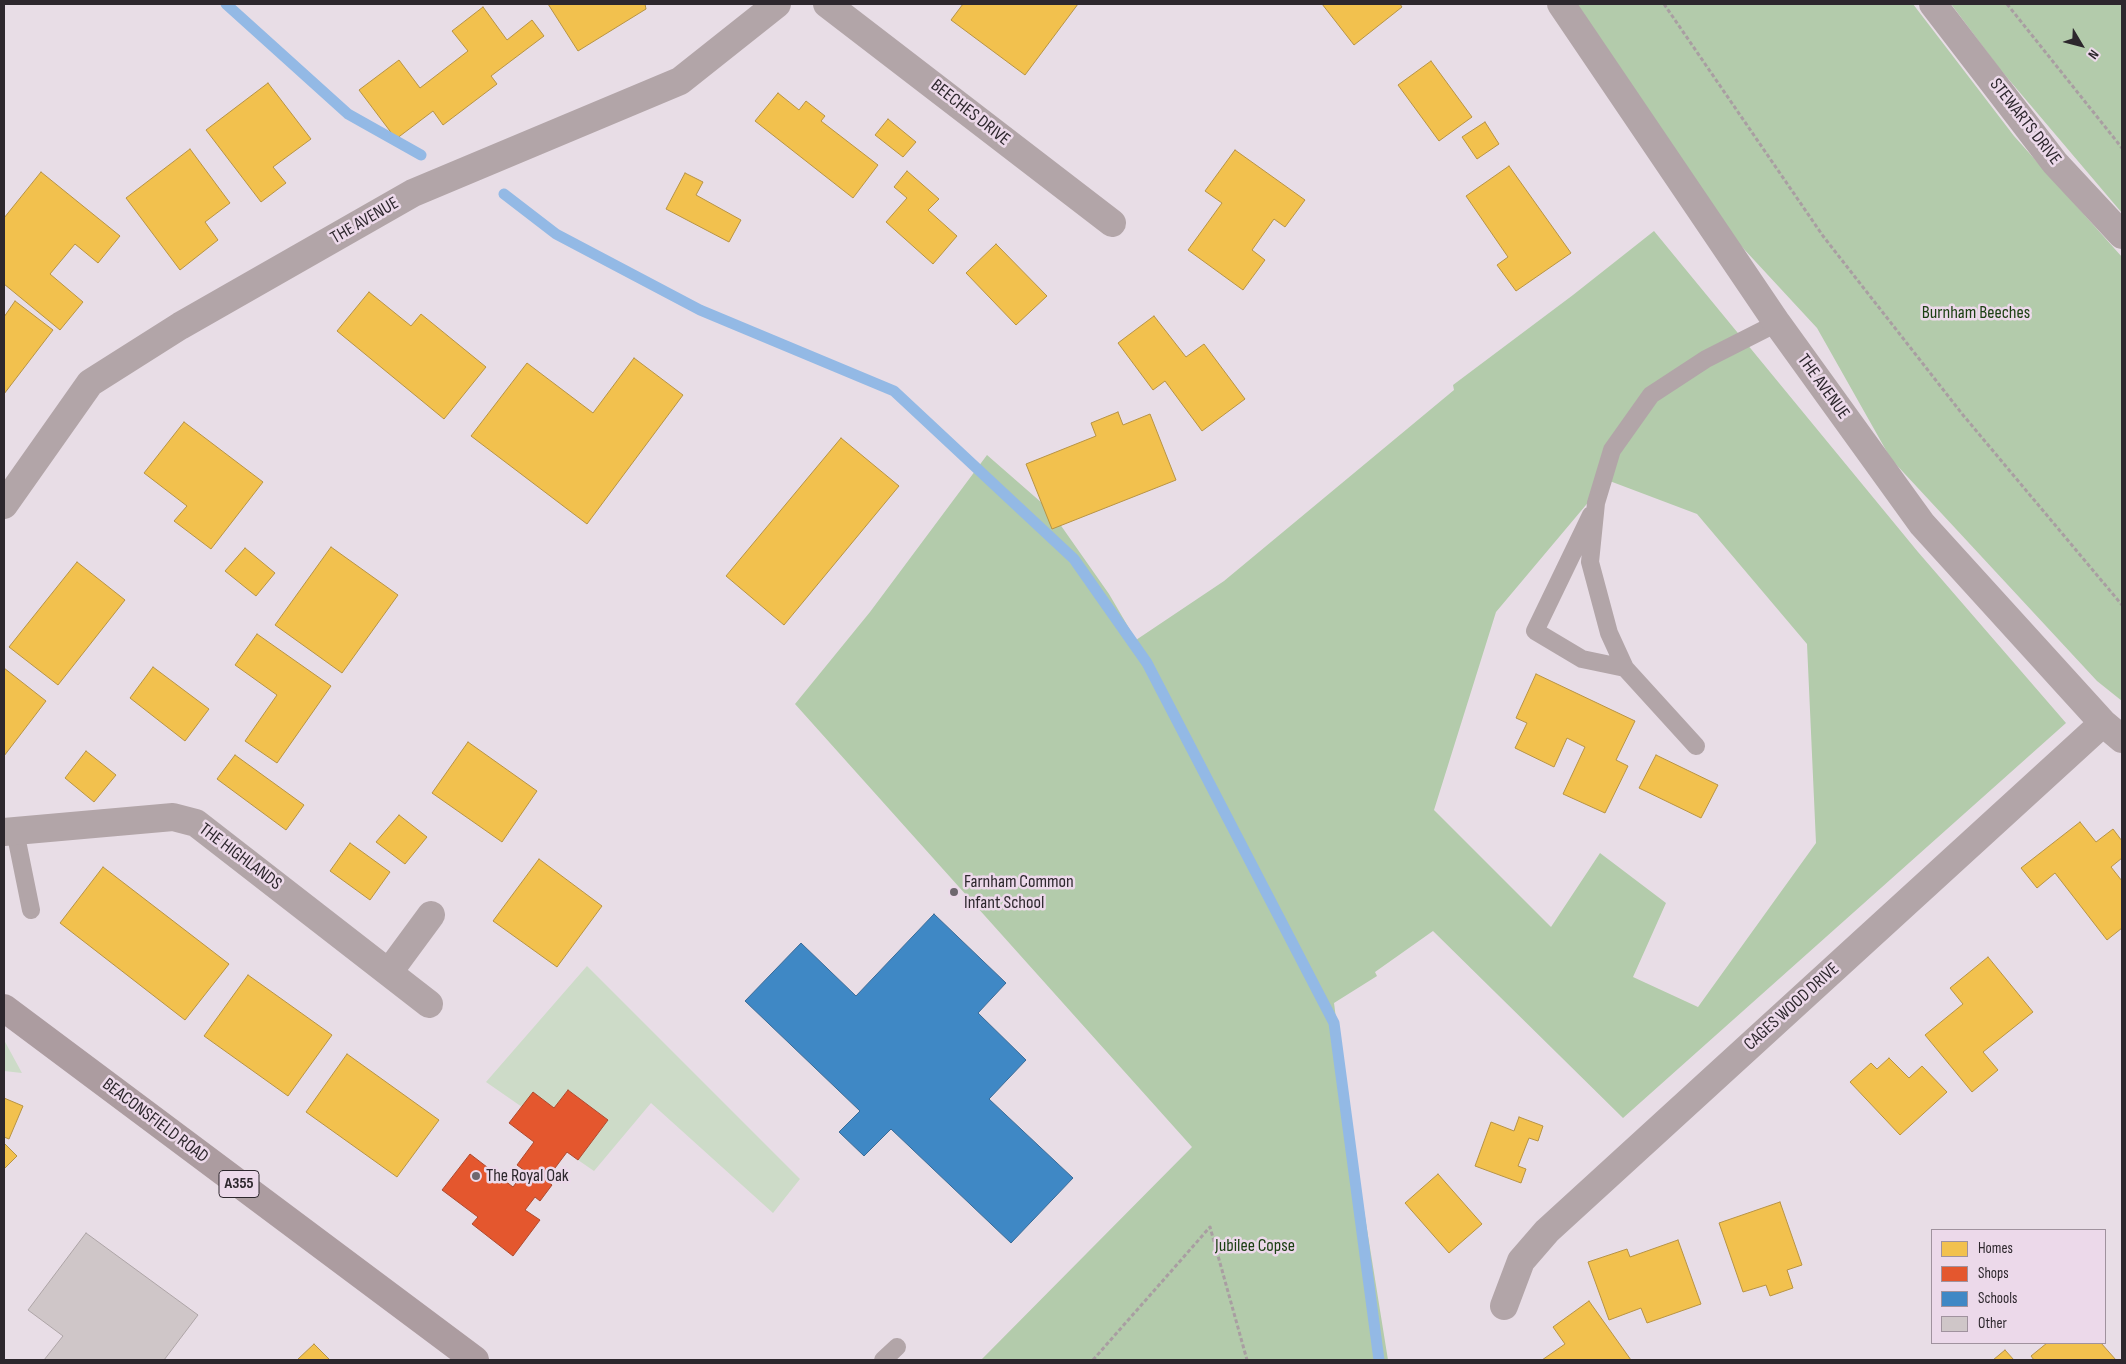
<!DOCTYPE html>
<style>
body{margin:0}
#map{position:relative;width:2126px;height:1364px;overflow:hidden;background:#e8dde6;font-family:"Sofia Sans Condensed",sans-serif}
canvas{display:block}
.frame{position:absolute;inset:0;border:5px solid #2d272d;pointer-events:none}
.legend{position:absolute;left:1931px;top:1229px;width:175px;height:115px;box-sizing:border-box;background:#ecd9ea;border:1px solid #a0929e;margin:0;padding:6px 9px;list-style:none;font-size:15px;color:#2d272d}
.legend li{display:flex;align-items:center;gap:10px;height:25px}
.legend b{width:25px;border:1px solid #a0929e}
.north{position:absolute;left:2056px;top:20px;width:50px;height:50px;-webkit-text-stroke:4px #ecd9ea;paint-order:stroke;rotate:127deg;font-size:14px;font-weight:700;line-height:20px;text-align:center;color:#2d272d}
.north::after{content:'';display:block;margin:auto;width:18px;height:22px;background:#2d272d;clip-path:polygon(50% 0,100% 100%,50% 72%,0 100%)}
</style>
<div id="map">
<canvas width="2126" height="1364"></canvas>
<div class="frame"></div>
<ul class="legend">
<li><b style="height:14px;background:#f2c14e"></b>Homes</li>
<li><b style="height:14px;background:#e4572e"></b>Shops</li>
<li><b style="height:14px;background:#3f88c5"></b>Schools</li>
<li><b style="height:14px;background:#cfc6c8"></b>Other</li>
</ul>
<div class="north">N</div>
</div>
<script>
const ctx = document.querySelector('canvas').getContext('2d');
ctx.lineJoin = 'round';
function paint(path, color) { ctx.fillStyle = color; ctx.fill(path, 'evenodd'); }
const toPath = rows => new Path2D(rows.map(r => 'M' + r).join(''));
function trace(path, color, width, dash) { ctx.strokeStyle = color; ctx.lineWidth = width; ctx.lineCap = dash ? 'butt' : 'round'; ctx.setLineDash(dash || []); ctx.stroke(path); }
function drawText(font, color, halo, rows, align = 'center') {
  ctx.font = font + ' "Sofia Sans Condensed",sans-serif'; ctx.lineWidth = 5; ctx.setLineDash([]); ctx.textBaseline = 'middle'; ctx.strokeStyle = halo; ctx.fillStyle = color; for (const [text, x, y, turn = 0] of rows) {
    ctx.save(); ctx.translate(x, y); ctx.rotate((+turn || 0) * Math.PI / 180); ctx.textAlign = isNaN(turn) ? turn : align; if (halo) ctx.strokeText(text, 0, 0); ctx.fillText(text, 0, 0); ctx.restore();
  }
}
const green = toPath([
 [587,966,800,1179,773,1213,651,1103,594,1171,578,1160,608,1120,568,1090,554,1108,522,1107,486,1082],
 [4,1040,22,1073,4,1071]
]);
const forest = toPath([
 [1577,4,1913,4,2014,136,2122,257,2122,701,2097,681,1891,459,1817,328,1692,193],
 [1951,4,2122,4,2122,213,1999,68],
 [1654,231,1918,552,2066,723,1623,1118,1433,931,1375,972,1377,976,1334,1003,1348,1111,1388,1360,981,1360,1192,1147,795,704,870,612,987,455,1050,510,1109,594,1136,640,1224,581,1454,390,1453,385,1573,295],
 [1607,480,1697,514,1807,644,1816,843,1698,1007,1633,977,1666,903,1600,853,1551,927,1434,810,1496,612]
]);
const homes = toPath([
 [548,4,645,4,646,9,578,51,548,4],
 [963,4,1078,4,1025,75,951,20,963,4],
 [1322,4,1400,4,1402,7,1354,45,1322,4],
 [483,7,507,40,532,20,544,36,491,76,497,84,443,125,433,111,396,139,359,90,399,60,420,88,468,51,452,31,483,7],
 [1431,61,1472,117,1439,141,1398,85,1431,61],
 [268,83,311,139,273,167,286,183,261,202,206,130,268,83],
 [778,93,799,110,806,101,825,116,821,121,878,165,853,198,755,121,778,93],
 [888,119,916,142,903,157,875,135,888,119],
 [1485,122,1499,144,1477,159,1462,137,1485,122],
 [190,149,230,203,205,222,218,240,180,270,126,198,190,149],
 [1235,150,1305,200,1285,227,1274,219,1252,250,1265,260,1243,290,1188,250,1222,203,1205,191,1235,150],
 [1509,166,1571,253,1516,291,1497,265,1508,257,1466,196,1509,166],
 [907,171,939,199,928,210,957,236,933,264,886,222,907,198,894,187,907,171],
 [41,172,120,236,98,263,75,244,50,274,83,302,60,330,4,284,4,218,41,172],
 [685,173,703,182,696,195,741,220,729,242,666,209,685,173],
 [996,244,1047,296,1016,325,966,273,996,244],
 [369,292,411,326,421,314,486,367,444,419,337,331,369,292],
 [15,301,53,330,4,394,4,317,15,301],
 [1154,316,1186,357,1204,344,1245,399,1202,431,1165,381,1153,390,1118,343,1154,316],
 [634,358,683,395,587,524,471,436,527,363,593,413,634,358],
 [1118,412,1123,425,1150,414,1176,480,1052,529,1026,464,1096,436,1091,423,1118,412],
 [184,422,263,482,211,549,174,521,187,506,144,473,184,422],
 [841,438,899,486,784,625,726,576,841,438],
 [331,547,398,595,342,673,275,625,331,547],
 [245,548,275,573,256,596,225,571,245,548],
 [77,562,125,600,58,685,9,647,77,562],
 [257,634,331,686,277,763,245,741,277,695,235,665,257,634],
 [153,667,209,709,185,741,130,698,153,667],
 [4,668,46,701,4,756,4,668],
 [1536,674,1635,721,1616,760,1628,766,1605,813,1563,794,1585,747,1567,738,1554,767,1515,748,1527,723,1516,718,1536,674],
 [468,742,537,791,502,842,432,793,468,742],
 [86,751,116,775,94,802,65,778,86,751],
 [235,755,304,805,286,830,217,779,235,755],
 [1656,755,1718,785,1701,818,1639,788,1656,755],
 [399,815,427,837,405,864,376,842,399,815],
 [2080,822,2096,842,2113,829,2122,841,2122,858,2111,867,2122,881,2122,928,2107,940,2055,873,2037,888,2021,868,2080,822],
 [350,843,390,872,370,900,330,871,350,843],
 [539,859,602,906,557,967,493,921,539,859],
 [103,867,229,964,185,1020,60,923,103,867],
 [1988,957,2033,1012,1983,1052,1998,1070,1972,1092,1925,1035,1963,1004,1950,988,1988,957],
 [248,975,332,1035,288,1096,204,1036,248,975],
 [347,1054,439,1120,397,1177,306,1112,347,1054],
 [1889,1058,1909,1078,1922,1066,1947,1092,1900,1135,1850,1082,1871,1063,1877,1069,1889,1058],
 [4,1098,23,1106,9,1139,4,1137,4,1098],
 [1519,1117,1543,1126,1538,1141,1529,1138,1518,1166,1526,1169,1521,1183,1475,1166,1491,1122,1514,1131,1519,1117],
 [4,1143,17,1156,4,1169,4,1143],
 [1438,1174,1482,1224,1449,1253,1405,1203,1438,1174],
 [1780,1202,1802,1265,1787,1270,1793,1288,1770,1296,1766,1285,1743,1292,1719,1223,1780,1202],
 [1678,1240,1701,1304,1647,1323,1641,1308,1609,1320,1588,1262,1627,1249,1630,1257,1678,1240],
 [1589,1301,1631,1360,1542,1360,1565,1344,1553,1327,1589,1301],
 [2047,1343,2101,1343,2116,1360,2034,1360,2031,1356,2047,1343],
 [314,1344,330,1360,297,1360,314,1344],
 [2005,1350,2014,1360,1993,1360,2005,1350]
]);
const shops = toPath([
 [568,1090,608,1120,578,1160,567,1152,546,1180,552,1185,540,1201,535,1197,525,1210,540,1220,513,1256,472,1224,478,1217,442,1190,470,1154,513,1187,525,1171,517,1165,534,1142,509,1123,533,1092,554,1108,568,1090]
]);
const schools = toPath([
 [934,914,1006,983,978,1013,1026,1060,989,1099,1073,1178,1011,1243,891,1129,864,1156,839,1132,860,1111,745,1001,801,943,856,996,934,914]
]);
const stream = toPath([
 [226,4,348,114,421,155],
 [504,194,556,234,700,310,894,391,1074,559,1147,663,1334,1023,1379,1360]
]);
const building = toPath([
 [86,1233,198,1315,164,1360,44,1360,63,1336,28,1310,86,1233]
]);
const path = toPath([
 [1664,4,1823,236,1963,415,2122,605],
 [2007,4,2122,148],
 [1093,1360,1210,1227,1247,1360]
]);
const lane = toPath([
 [1591,515,1535,631,1582,659,1625,668],
 [1696,746,1625,668,1609,633,1590,562,1596,503,1612,450,1651,395,1706,359,1777,323],
 [15,831,31,910],
 [883,1360,897,1347]
]);
const street = toPath([
 [827,4,1112,223],
 [1561,4,1777,323,1922,524,2103,723,2122,739],
 [1933,4,2055,163,2122,235],
 [4,505,90,383,180,326,413,193,680,81,777,4],
 [4,832,173,817,196,823,429,1004],
 [389,972,431,915],
 [1504,1306,1521,1261,1547,1231,2103,723]
]);
const primary = toPath([
 [4,1008,475,1360]
]);
const markers = [
 [954,892,5,"#6e676e"],
 [476,1176,5,"#6e676e"]
];
const shields = [
 [239,1184,40]
];
const shieldNames = [
 ["A355",239,1184]
];
const streetNames = [
 ["BEECHES DRIVE",970,113,38],
 ["STEWARTS DRIVE",2025,122,52],
 ["THE AVENUE",365,221,-30],
 ["THE AVENUE",1823,387,54],
 ["THE HIGHLANDS",240,857,37],
 ["CAGES WOOD DRIVE",1792,1007,-42],
 ["BEACONSFIELD ROAD",155,1121,37]
];
const parkNames = [
 ["Burnham Beeches",1976,313],
 ["Jubilee Copse",1255,1246]
];
const poiNames = [
 ["Farnham Common",964,882],
 ["Infant School",964,903],
 ["The Royal Oak",486,1176]
];
paint(green, '#cddbc8');
paint(forest, '#b3cbab');
paint(homes, '#f2c14e');
trace(homes, '#b79344', 1);
paint(shops, '#e4572e');
trace(shops, '#ad492e', 1);
paint(schools, '#3f88c5');
trace(schools, '#3a6b97', 1);
trace(stream, '#93b9e5', 11);
paint(building, '#cfc6c8');
trace(building, '#ada4a6', 1);
trace(path, '#a99ea2', 3, [4, 2.5]);
trace(lane, '#b2a5a8', 18);
trace(street, '#b2a5a8', 28);
trace(primary, '#ac9ca0', 28);
for (const [x, y, r, color] of markers) { const dot = new Path2D(); dot.arc(x, y, r, 0, 2 * Math.PI); ctx.fillStyle = color; ctx.fill(dot); trace(dot, '#ecd9ea', 2); }
for (const [x, y, w] of shields) { const box = new Path2D(); box.roundRect(x - w / 2, y - 13.5, w, 27, 4); ctx.fillStyle = '#ecd9ea'; ctx.fill(box); trace(box, '#2d272d', 1); }
drawText('bold 16px', '#2d272d', null, shieldNames);
drawText('18px', '#2d272d', '#ecd9ea', streetNames);
drawText('18px', '#1c4013', '#ecd9ea', parkNames);
drawText('18px', '#2d272d', '#ecd9ea', poiNames, 'left');
</script>
